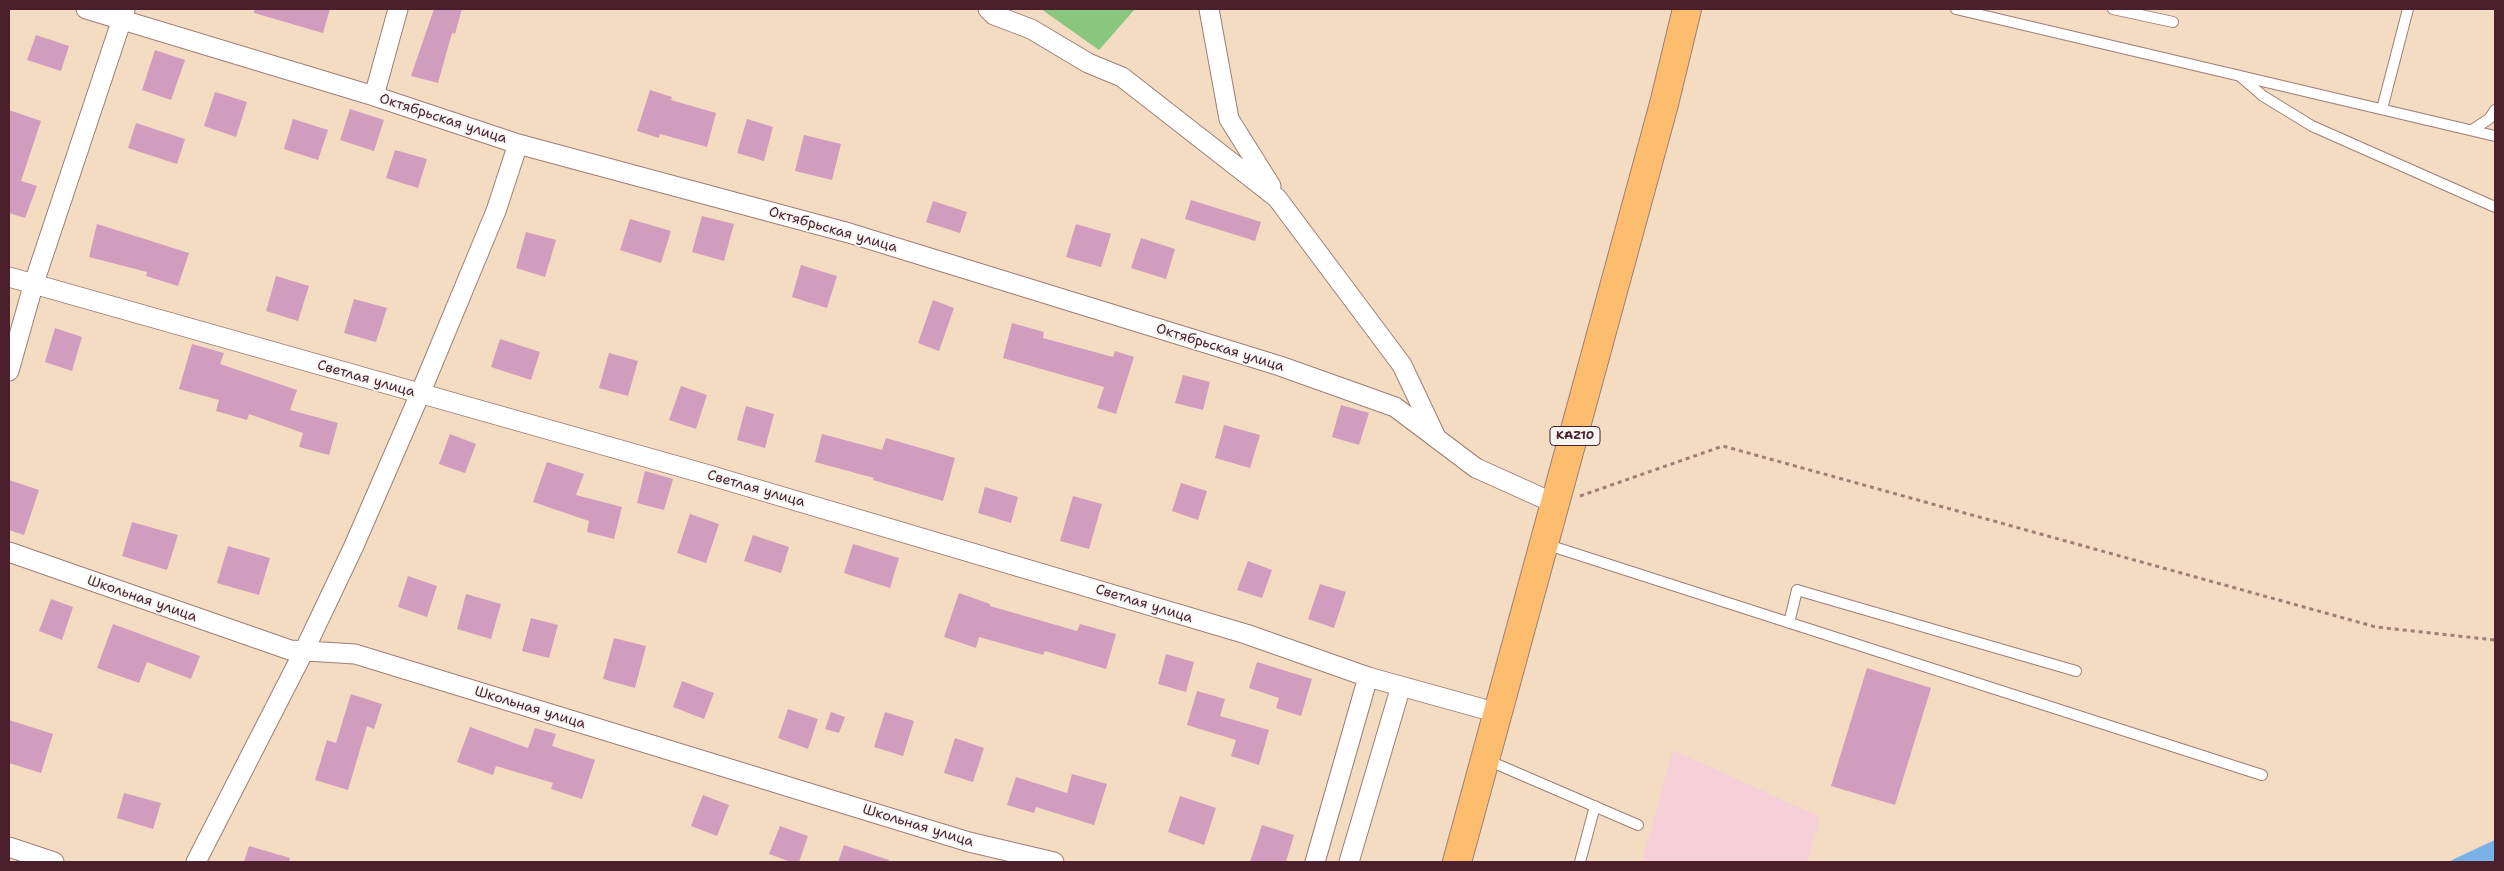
<!DOCTYPE html>
<meta charset="utf-8">
<style>
body{margin:0}
#map{position:relative;width:2504px;height:871px;overflow:hidden;background:#f3dcc2;font-family:"Shantell Sans",sans-serif}
canvas{display:block}
.frame{position:absolute;inset:0;border:10px solid #4a1f2b;pointer-events:none}
</style>
<div id="map">
<canvas width="2504" height="871"></canvas>
<div class="frame"></div>
</div>
<script>
const ctx = document.querySelector('canvas').getContext('2d');
ctx.lineJoin = 'round';
function paint(path, color) { ctx.fillStyle = color; ctx.fill(path, 'evenodd'); }
const toPath = rows => new Path2D(rows.map(r => 'M' + r).join(''));
function trace(path, color, width, dash) { ctx.strokeStyle = color; ctx.lineWidth = width; ctx.lineCap = dash ? 'butt' : 'round'; ctx.setLineDash(dash || []); ctx.stroke(path); }
function drawText(font, color, halo, rows, align = 'center') {
  ctx.font = font + ' "Shantell Sans",sans-serif'; ctx.lineWidth = 4; ctx.setLineDash([]); ctx.textBaseline = 'middle'; ctx.strokeStyle = halo; ctx.fillStyle = color; for (const [text, x, y, turn = 0] of rows) {
    ctx.save(); ctx.translate(x, y); ctx.rotate((+turn || 0) * Math.PI / 180); ctx.textAlign = isNaN(turn) ? turn : align; if (halo) ctx.strokeText(text, 0, 0); ctx.fillText(text, 0, 0); ctx.restore();
  }
}
const built = toPath([
 [1673,750,1820,817,1807,862,1642,862]
]);
const green = toPath([
 [1041,9,1135,9,1099,50]
]);
const water = toPath([
 [2495,840,2495,862,2449,862,2454,859]
]);
const building = toPath([
 [254,9,330,9,323,33,254,13],
 [434,9,462,9,455,34,452,33,438,83,411,76],
 [36,35,69,46,61,71,27,60],
 [155,50,185,60,171,100,142,90],
 [650,90,672,97,671,100,716,113,707,147,660,134,659,138,637,131],
 [215,92,247,102,236,137,204,126],
 [350,109,384,120,374,151,340,140],
 [9,110,41,121,21,181,37,186,25,218,9,213],
 [293,119,328,130,318,160,284,149],
 [747,119,773,127,764,161,737,153],
 [136,123,185,139,177,164,128,148],
 [804,135,841,144,832,180,795,171],
 [395,150,427,159,418,188,386,178],
 [1191,200,1261,222,1255,241,1185,219],
 [933,201,967,212,960,233,926,222],
 [702,216,734,224,724,261,692,252],
 [630,219,671,231,661,263,620,250],
 [97,224,189,253,178,286,146,276,147,272,89,257],
 [1076,224,1111,234,1101,267,1066,257],
 [526,232,556,240,545,277,516,268],
 [1141,238,1175,249,1166,279,1131,268],
 [801,265,837,276,827,308,792,297],
 [276,276,309,286,298,321,266,311],
 [354,299,387,308,376,342,344,333],
 [933,300,954,308,939,351,918,343],
 [1012,323,1044,332,1043,338,1113,357,1115,351,1134,357,1116,414,1097,408,1104,387,1003,358],
 [55,328,82,337,72,371,45,362],
 [500,339,540,352,531,380,491,367],
 [192,344,224,353,220,364,297,390,290,410,338,423,329,455,299,447,303,433,249,414,247,420,216,411,219,400,179,389],
 [609,353,638,361,628,396,599,388],
 [1183,375,1210,382,1203,410,1175,403],
 [681,386,707,395,696,429,669,420],
 [1341,405,1369,413,1359,445,1332,437],
 [746,406,774,414,765,448,737,440],
 [1224,425,1260,435,1250,468,1215,458],
 [450,434,476,444,465,473,439,464],
 [822,434,882,450,886,438,955,458,943,501,873,480,874,478,815,462],
 [547,462,584,474,576,495,622,507,614,539,587,532,589,521,533,502],
 [645,471,673,479,664,510,637,503],
 [9,480,39,490,24,535,9,530],
 [1181,483,1207,491,1198,520,1172,511],
 [985,487,1018,497,1011,523,978,513],
 [1073,496,1102,504,1089,549,1060,541],
 [690,514,719,524,706,563,677,553],
 [132,522,178,535,167,570,122,556],
 [753,535,789,547,781,573,744,561],
 [853,544,899,558,890,588,844,573],
 [228,546,270,558,259,595,217,583],
 [1248,561,1272,570,1262,598,1237,590],
 [408,576,437,586,427,617,398,607],
 [1320,584,1346,592,1334,628,1308,619],
 [959,593,990,604,990,606,1077,631,1080,624,1116,634,1106,669,1045,651,1043,655,979,637,976,648,944,637],
 [466,594,501,604,491,639,457,629],
 [51,599,73,607,62,640,39,631],
 [531,618,558,625,549,658,522,651],
 [113,624,200,656,191,679,147,662,139,683,97,668],
 [614,638,646,646,635,688,603,679],
 [1166,654,1194,662,1186,692,1158,684],
 [1257,662,1312,679,1301,716,1276,708,1279,698,1249,688],
 [1867,668,1931,688,1895,805,1831,786],
 [682,681,714,693,704,719,673,707],
 [1197,691,1225,699,1220,716,1269,730,1259,765,1231,756,1236,740,1187,725],
 [351,694,382,704,374,729,367,726,348,790,315,780,327,740,336,743],
 [788,709,818,719,808,749,778,738],
 [831,712,845,717,839,733,825,729],
 [885,712,914,721,903,756,874,747],
 [9,720,53,734,41,773,9,763],
 [470,727,528,748,535,728,556,734,552,746,595,760,582,799,551,789,553,783,496,766,493,775,457,762],
 [955,738,984,748,973,782,944,773],
 [1072,774,1107,784,1094,825,1036,807,1034,813,1007,805,1016,777,1067,793],
 [124,793,161,803,153,829,117,818],
 [703,795,729,805,717,836,691,826],
 [1180,796,1216,808,1204,845,1168,832],
 [1262,825,1294,835,1286,862,1250,862],
 [780,826,808,836,799,862,791,862,769,854],
 [844,845,889,860,888,862,838,862],
 [249,846,290,858,289,862,244,862]
]);
const path = toPath([
 [1580,496,1723,446,2376,627,2495,640]
]);
const service = toPath([
 [1956,9,2495,136],
 [2113,9,2173,22],
 [2241,77,2263,96,2312,126,2495,207],
 [2382,109,2408,9],
 [2472,130,2489,119,2495,110],
 [1545,544,2262,775],
 [1789,623,1797,590,2076,671],
 [1487,760,1638,825],
 [1580,862,1595,806]
]);
const minor = toPath([
 [86,9,374,96,518,144,849,233,1280,366,1395,407,1476,468,1556,504],
 [988,9,994,15,1031,29,1088,63,1122,77,1277,198,1402,365,1435,435],
 [1209,9,1229,119,1271,186],
 [374,96,398,9],
 [9,277,702,473,1246,634,1368,677,1498,713],
 [9,371,33,286,125,10],
 [9,552,290,650,355,654,969,842,1054,862],
 [9,847,54,862],
 [196,862,304,651,353,548,420,394,496,211,518,144],
 [1315,862,1368,677],
 [1349,862,1401,686]
]);
const trunk = toPath([
 [1457,862,1664,104,1687,9]
]);
const shields = [
 [1575,436,50]
];
const shieldNames = [
 ["KAZ10",1575,436]
];
const streetNames = [
 ["Октябрьская улица",443,119,18],
 ["Октябрьская улица",833,230,16],
 ["Октябрьская улица",1220,348,17],
 ["Светлая улица",366,379,16],
 ["Светлая улица",756,489,16],
 ["Школьная улица",142,599,19],
 ["Светлая улица",1144,604,17],
 ["Школьная улица",530,708,17],
 ["Школьная улица",918,826,17]
];
paint(built, '#f6cfd8');
paint(green, '#89c77e');
paint(water, '#77b1e8');
paint(building, '#d19dbf');
trace(service, '#9e7e76', 12);
trace(minor, '#9e7e76', 21);
trace(trunk, '#9e7e76', 30);
trace(path, '#9e7e76', 3, [4, 4]);
trace(service, '#fff', 10);
trace(minor, '#fff', 19);
trace(trunk, '#fcbd6f', 28);
for (const [x, y, w] of shields) { const box = new Path2D(); box.roundRect(x - w / 2, y - 9.5, w, 19, 4); ctx.fillStyle = '#f6f6f2'; ctx.fill(box); trace(box, '#4a1f2b', 1); }
drawText('bold 12px', '#4a1f2b', null, shieldNames);
drawText('14px', '#4a1f2b', '#f6f6f2', streetNames);
</script>
